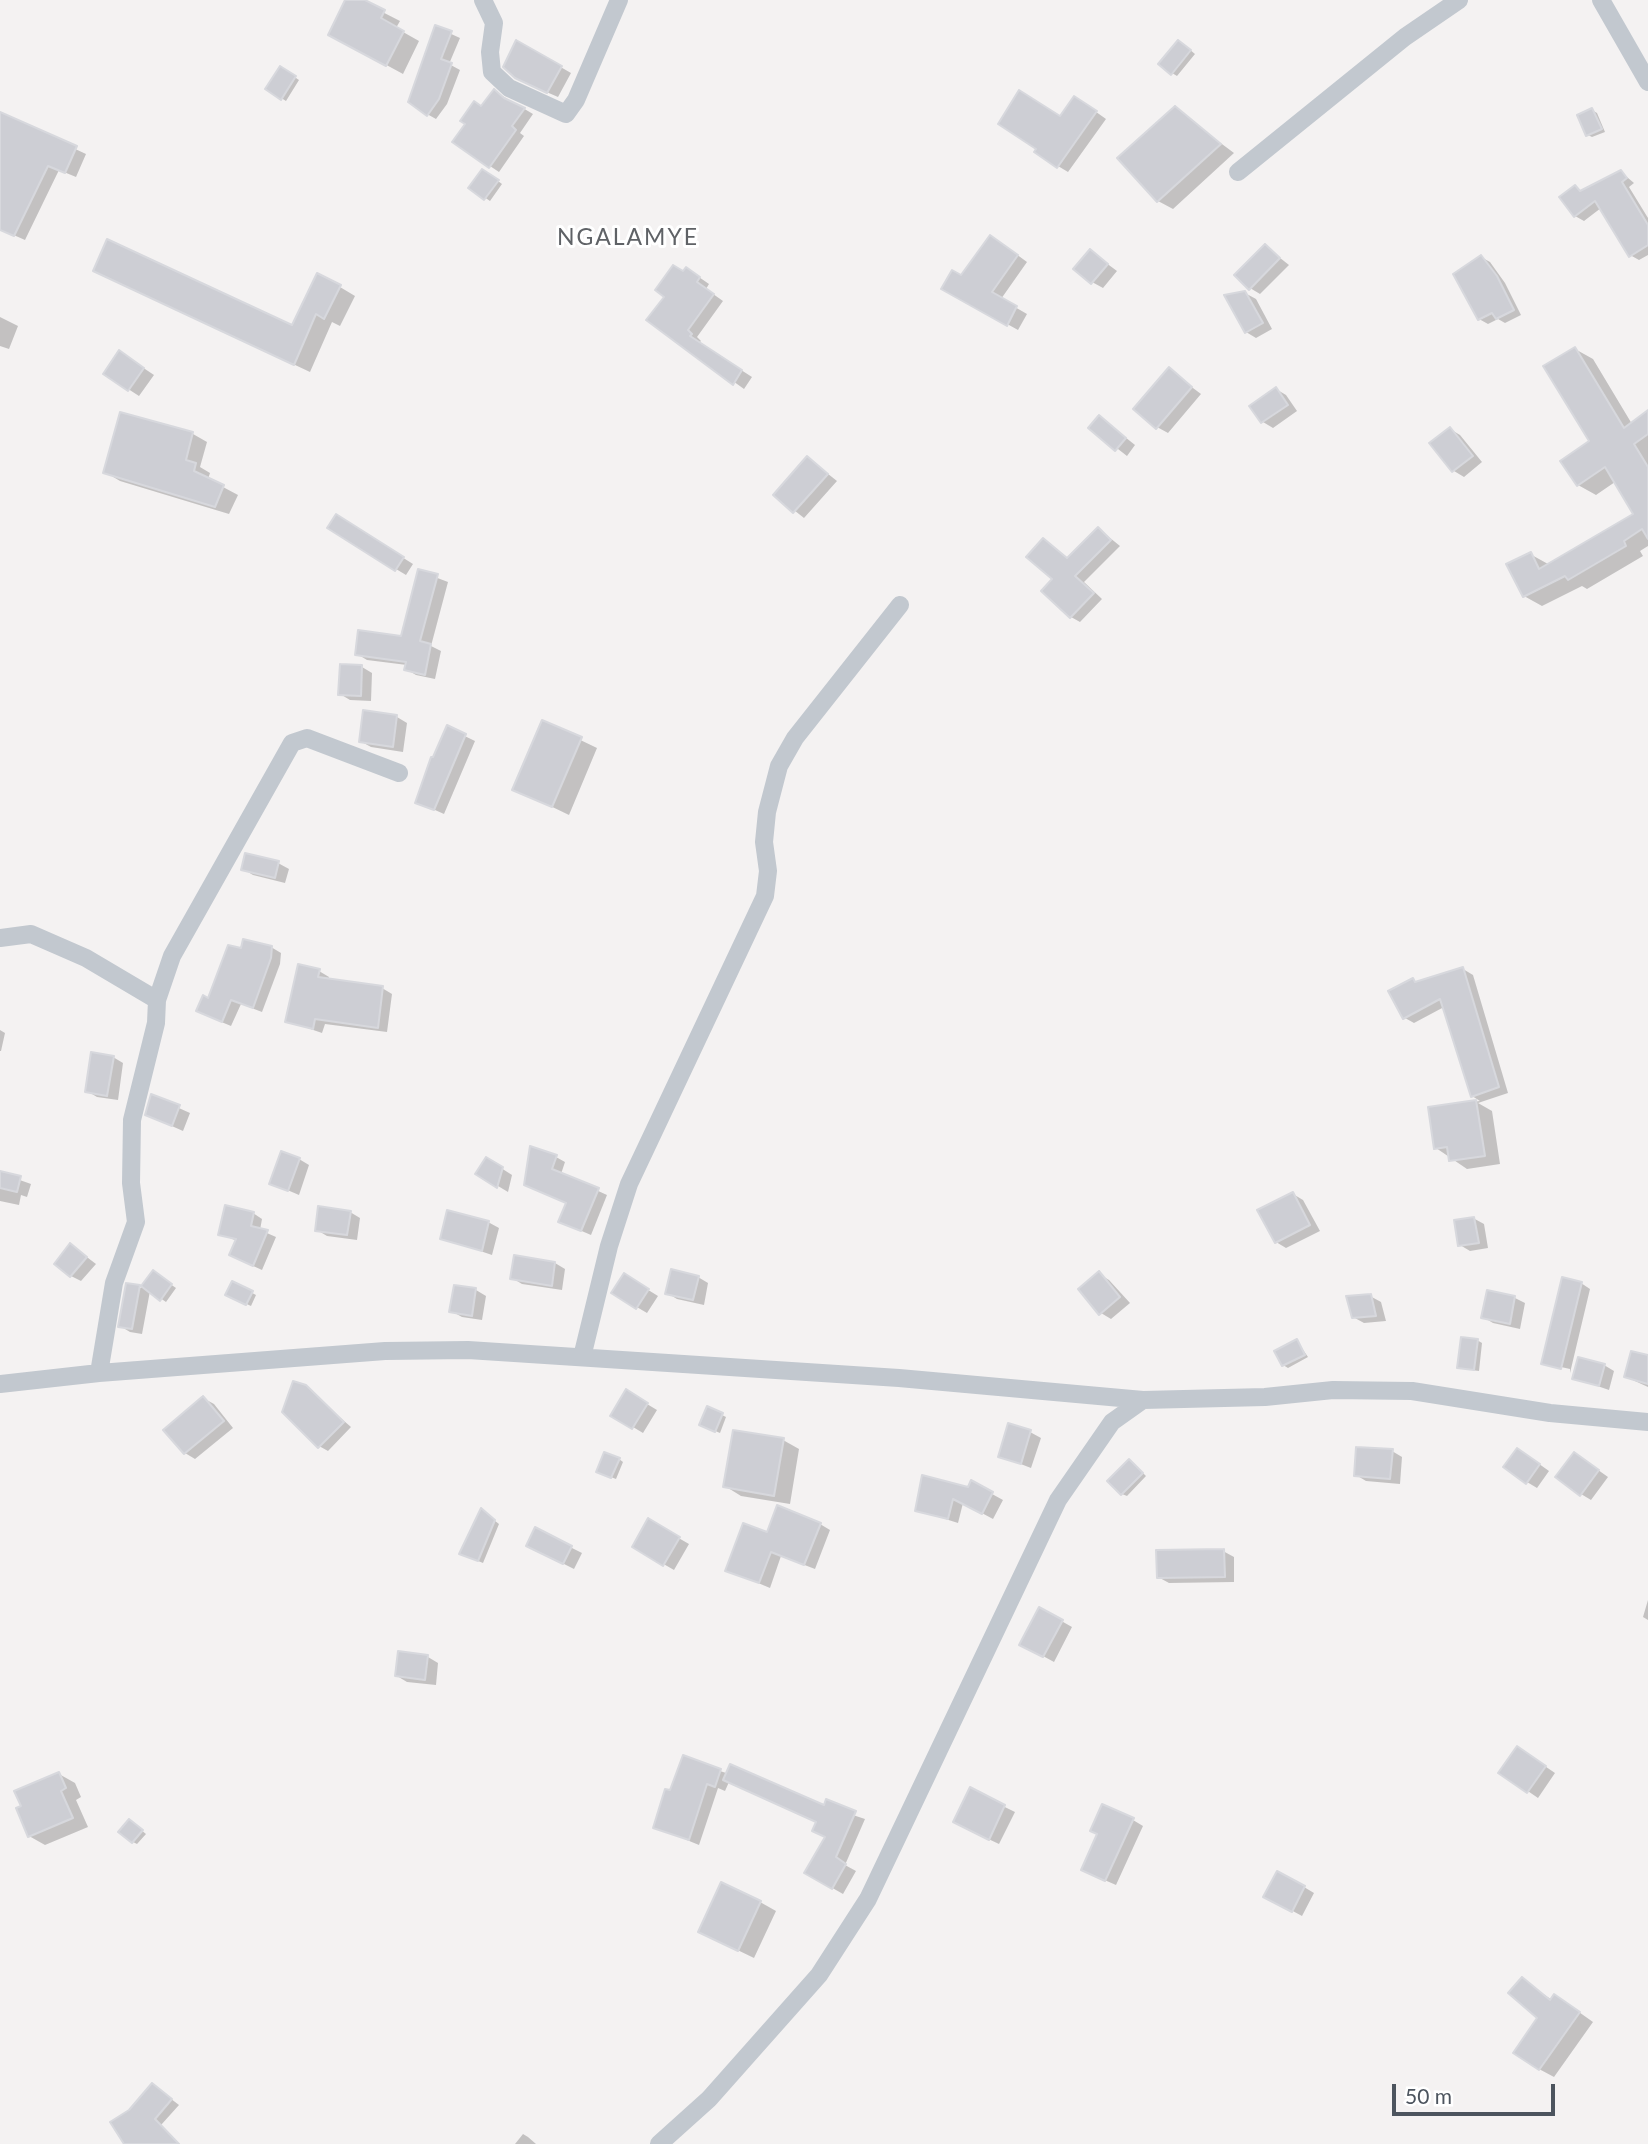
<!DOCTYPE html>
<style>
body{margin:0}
#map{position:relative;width:1648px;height:2144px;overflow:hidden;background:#f4f2f2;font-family:Lato,sans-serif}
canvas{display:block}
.scale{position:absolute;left:1392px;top:2084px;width:163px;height:32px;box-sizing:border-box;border:4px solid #4c545e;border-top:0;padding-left:9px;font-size:21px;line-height:24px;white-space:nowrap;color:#4c545e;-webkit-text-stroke:5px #fff;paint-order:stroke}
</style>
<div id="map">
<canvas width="1648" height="2144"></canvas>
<div class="scale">50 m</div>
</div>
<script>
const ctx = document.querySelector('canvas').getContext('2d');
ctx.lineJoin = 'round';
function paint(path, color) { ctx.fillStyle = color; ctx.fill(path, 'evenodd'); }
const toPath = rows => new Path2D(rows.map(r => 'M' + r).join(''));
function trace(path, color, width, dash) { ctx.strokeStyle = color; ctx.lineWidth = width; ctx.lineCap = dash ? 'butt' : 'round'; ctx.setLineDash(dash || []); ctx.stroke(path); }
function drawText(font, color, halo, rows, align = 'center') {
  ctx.font = font + ' Lato,sans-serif'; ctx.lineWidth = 6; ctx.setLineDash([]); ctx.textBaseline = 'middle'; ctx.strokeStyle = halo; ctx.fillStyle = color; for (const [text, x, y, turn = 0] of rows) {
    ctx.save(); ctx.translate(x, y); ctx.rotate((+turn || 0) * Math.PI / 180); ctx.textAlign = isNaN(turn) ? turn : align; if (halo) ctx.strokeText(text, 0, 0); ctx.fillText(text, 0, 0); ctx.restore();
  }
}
const shadow = toPath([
 [359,0,400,21,396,28,419,41,403,74,346,43],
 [436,27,460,38,449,64,460,70,447,104,436,119,427,114],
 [517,42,571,73,558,97,528,84],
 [1183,44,1195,54,1177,76,1172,73],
 [281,68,299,80,286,101,267,89],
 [494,91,533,114,520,133,524,136,499,172,490,166,482,108],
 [1085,104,1106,119,1068,172,1058,166,1061,118],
 [1175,109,1234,153,1173,209,1158,201,1120,158],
 [1592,110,1597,113,1605,132,1592,137,1588,135],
 [0,114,86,154,76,177,59,170,25,240,0,229],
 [1621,172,1634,183,1629,187,1648,218,1648,255,1639,260,1630,255,1601,208,1584,221,1575,216,1575,187,1583,192],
 [487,173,502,184,490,201,471,188],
 [1001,243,1027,262,1001,299,1027,314,1018,330,944,289],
 [1265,246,1289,265,1260,294,1250,288],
 [1090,251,1117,271,1103,288,1092,282],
 [1481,257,1490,262,1505,283,1521,315,1505,323,1498,319,1488,324,1479,319],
 [95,271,292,327,340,287,355,296,340,326,332,322,310,372],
 [696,275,709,284,706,289,723,301,697,337,701,341,699,343,752,377,744,389,648,320],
 [1245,293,1256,299,1272,329,1256,338,1246,332],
 [0,317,18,326,9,349,0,346],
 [1575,349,1593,359,1632,424,1648,419,1648,546,1640,551,1643,556,1587,589,1582,586,1542,606,1524,596,1530,554,1548,564,1635,515,1615,482,1596,495,1578,485,1591,441],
 [130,359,154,375,139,396,105,374],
 [1169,370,1201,394,1168,433,1157,427],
 [1276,389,1286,395,1297,411,1273,428,1263,422,1251,406],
 [121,414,193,434,207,442,200,467,210,473,208,479,238,495,229,514,120,481,105,472],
 [1100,417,1135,445,1127,456,1091,428],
 [1450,429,1460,435,1482,462,1464,477,1454,471],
 [808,458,837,481,804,518,775,495],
 [346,522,413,564,406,575,396,569],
 [1099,529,1120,546,1084,582,1102,599,1080,622,1071,617,1043,540,1068,559],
 [419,571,448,582,431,646,441,651,435,679,416,675,406,669,407,665,367,660,357,654,402,638],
 [362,667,372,673,371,701,350,700,340,694],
 [397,717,407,723,403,752,371,747,360,741],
 [543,722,597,748,569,815,515,789],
 [448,728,475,741,444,814,417,802],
 [278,863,289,869,285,883,253,875,243,869],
 [271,947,281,953,280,964,262,1012,241,1004,231,1026,207,1016,209,1000,242,950],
 [1463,969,1473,975,1508,1093,1478,1103,1492,1111,1500,1164,1467,1169,1436,1148,1430,1108,1480,1101,1472,1096,1444,1007,1414,1023,1405,1018,1413,980,1419,983],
 [319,971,329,977,328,980,382,988,392,994,387,1032,325,1024,322,1033,287,1021],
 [0,1030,5,1033,1,1051,0,1051],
 [113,1057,123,1063,118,1100,97,1097,87,1091],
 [152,1096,190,1113,183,1131,147,1115],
 [556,1157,565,1162,561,1174,607,1195,591,1235,570,1226,568,1203,535,1190],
 [299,1159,309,1165,299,1195,271,1183],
 [487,1159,512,1175,508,1192,478,1174],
 [0,1173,31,1184,27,1197,21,1195,19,1205,0,1201],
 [1293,1194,1303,1200,1320,1231,1286,1248,1276,1242],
 [350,1212,360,1218,357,1240,327,1236,317,1230],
 [253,1213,262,1219,260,1230,276,1237,262,1270,240,1260,237,1241,220,1234],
 [1473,1218,1484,1224,1488,1248,1470,1251,1460,1245],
 [488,1222,499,1228,492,1255,442,1238],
 [71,1245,96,1264,81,1281,71,1276],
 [555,1263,565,1269,562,1290,522,1284,512,1278],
 [153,1272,176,1288,166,1302,150,1291,142,1334,130,1332,120,1326,139,1287,141,1288],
 [1099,1274,1109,1280,1130,1303,1111,1319,1101,1313],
 [624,1275,658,1296,647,1313,613,1293],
 [698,1277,708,1283,704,1305,677,1299,667,1293],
 [233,1283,256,1295,251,1306,227,1295],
 [1581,1283,1590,1289,1570,1373,1570,1369,1543,1363],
 [476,1290,486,1296,482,1320,462,1317,451,1311],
 [1370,1296,1381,1302,1386,1321,1364,1323,1353,1317],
 [1515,1298,1525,1303,1520,1329,1493,1323,1483,1317],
 [1477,1340,1482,1343,1479,1371,1464,1369,1459,1367],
 [1297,1341,1308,1357,1288,1368,1283,1365],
 [1648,1357,1648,1387,1626,1377],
 [1604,1365,1614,1371,1609,1390,1574,1378],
 [305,1387,351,1427,328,1451,319,1446],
 [627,1392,657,1410,643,1433,613,1415],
 [203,1398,214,1404,233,1428,195,1459,185,1453],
 [722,1415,726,1417,720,1433,706,1427],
 [1030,1432,1041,1438,1031,1468,1000,1456],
 [783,1440,799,1449,790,1504,741,1496,725,1486],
 [1392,1451,1402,1457,1400,1484,1366,1481,1356,1475],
 [1528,1456,1549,1471,1537,1488,1527,1482],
 [619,1459,623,1462,616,1479,603,1474],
 [1584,1460,1608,1477,1591,1500,1581,1494],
 [1134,1464,1146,1476,1127,1496,1122,1494],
 [972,1483,1003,1500,993,1519,963,1503,958,1523,917,1510,969,1489],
 [485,1513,499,1524,483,1563,466,1556],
 [649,1521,689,1544,674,1570,634,1547],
 [820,1524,830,1530,815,1569,781,1556,770,1588,727,1570,768,1534],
 [536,1530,582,1553,574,1569,538,1551],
 [1223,1551,1234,1557,1234,1582,1169,1583,1158,1577],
 [1648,1600,1648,1620,1643,1617],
 [1040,1609,1072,1627,1054,1662,1032,1650],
 [399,1653,428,1657,438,1663,436,1685,407,1682,397,1676],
 [1527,1754,1555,1773,1538,1798,1500,1772],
 [720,1771,865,1819,845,1865,856,1871,843,1894,806,1873,827,1837,818,1822,729,1782,725,1791,718,1788,699,1845,655,1827,671,1792],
 [59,1774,75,1783,81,1797,76,1800,88,1827,45,1845,29,1836],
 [970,1790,1015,1812,999,1844,965,1828],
 [1133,1820,1143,1826,1116,1885,1093,1875],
 [134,1824,146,1834,137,1844,133,1842],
 [1304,1887,1314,1893,1302,1916,1276,1902],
 [760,1902,776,1911,754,1958,700,1932],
 [1522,1979,1552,2000,1569,2005,1593,2022,1554,2077,1539,2069,1540,2017],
 [153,2085,179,2105,161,2125,169,2133,153,2144,126,2144,131,2112],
 [523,2134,528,2137,536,2144,515,2144]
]);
const building = toPath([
 [345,0,365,0,385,10,381,18,404,31,386,66,328,35,345,0],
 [435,25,452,31,441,59,452,63,439,99,427,116,408,102,435,25],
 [516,40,562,66,547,93,515,78,503,67,516,40],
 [1178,40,1191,50,1171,75,1158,64,1178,40],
 [280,66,296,76,281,100,265,89,280,66],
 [494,89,504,98,525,108,512,126,516,130,489,168,452,142,465,124,460,121,474,101,481,106,494,89],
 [1019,90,1060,116,1074,96,1097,111,1057,168,1034,152,1036,149,998,124,1019,90],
 [1175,106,1221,144,1157,202,1117,158,1175,106],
 [1592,108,1602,129,1586,136,1577,115,1592,108],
 [0,112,77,146,65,173,48,166,14,236,0,230,0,112],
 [482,169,499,180,484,200,468,188,482,169],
 [1621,170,1627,178,1622,182,1648,225,1648,245,1629,257,1595,201,1574,217,1559,197,1575,185,1580,191,1621,170],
 [990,235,1018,255,992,292,1017,306,1007,326,941,289,952,270,961,275,990,235],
 [107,239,292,325,317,273,341,285,324,319,316,314,294,365,93,271,107,239],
 [1265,244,1280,258,1249,290,1234,275,1265,244],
 [1090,249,1108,264,1091,284,1073,269,1090,249],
 [1481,255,1497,276,1514,310,1496,319,1492,313,1478,320,1453,274,1481,255],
 [673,265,683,271,686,267,700,277,697,282,714,294,688,330,692,334,690,336,742,370,733,385,646,320,664,297,655,290,673,265],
 [1245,291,1263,323,1245,333,1224,295,1245,291],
 [1575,347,1624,428,1648,410,1648,434,1634,444,1648,467,1648,539,1642,529,1624,541,1626,546,1568,580,1565,576,1523,597,1506,564,1531,552,1539,569,1633,514,1605,467,1577,486,1560,461,1589,441,1543,366,1575,347],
 [119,350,144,368,128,391,103,374,119,350],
 [1169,367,1192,387,1156,429,1133,409,1169,367],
 [1276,387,1288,405,1261,423,1249,406,1276,387],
 [120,412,193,432,186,460,196,463,194,471,224,485,215,507,103,473,120,412],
 [1099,415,1126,438,1115,451,1088,428,1099,415],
 [1450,427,1473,456,1452,472,1429,443,1450,427],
 [807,456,828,474,793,513,773,495,807,456],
 [336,514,404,557,395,571,327,528,336,514],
 [1098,527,1111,540,1075,576,1094,593,1070,618,1041,591,1052,579,1026,557,1043,538,1067,558,1098,527],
 [418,569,438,574,420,641,431,644,425,675,404,670,406,662,355,655,358,630,401,636,418,569],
 [340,664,362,665,361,696,338,695,340,664],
 [363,710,397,715,393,747,359,742,363,710],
 [542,720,582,737,552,807,512,790,542,720],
 [447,725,466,734,434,810,415,803,431,757,433,757,447,725],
 [245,853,279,861,275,878,241,870,245,853],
 [243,939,272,946,271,958,253,1008,231,1000,222,1022,196,1011,203,995,208,998,228,945,241,948,243,939],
 [298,964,320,969,318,977,383,986,378,1028,315,1019,313,1029,285,1022,298,964],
 [1463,967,1499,1087,1471,1097,1440,999,1403,1019,1388,991,1413,978,1415,982,1463,967],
 [91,1052,114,1056,107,1096,85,1092,91,1052],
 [151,1094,180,1105,172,1126,145,1115,151,1094],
 [1476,1100,1485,1156,1449,1161,1447,1147,1434,1149,1428,1107,1476,1100],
 [530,1146,557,1155,552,1169,599,1188,581,1231,558,1222,566,1203,524,1185,530,1146],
 [281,1151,300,1158,288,1191,269,1184,281,1151],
 [486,1157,503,1167,497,1188,475,1174,486,1157],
 [0,1171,21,1176,17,1192,0,1188,0,1171],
 [1293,1192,1310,1225,1275,1243,1257,1210,1293,1192],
 [225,1205,254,1212,251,1226,268,1230,253,1266,229,1255,236,1239,218,1235,225,1205],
 [318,1206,351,1211,347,1235,315,1231,318,1206],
 [447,1210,489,1221,482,1251,440,1239,447,1210],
 [1474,1217,1479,1243,1458,1246,1454,1220,1474,1217],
 [70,1243,87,1257,70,1277,54,1264,70,1243],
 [514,1255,555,1262,552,1286,510,1279,514,1255],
 [671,1269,699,1276,693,1300,665,1294,671,1269],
 [153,1270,172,1284,160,1301,141,1286,153,1270],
 [1099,1271,1120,1297,1099,1315,1078,1289,1099,1271],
 [624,1273,649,1289,636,1309,611,1293,624,1273],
 [1562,1277,1582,1282,1561,1369,1541,1364,1562,1277],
 [232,1281,253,1291,246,1305,225,1295,232,1281],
 [126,1283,140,1285,132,1329,118,1327,126,1283],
 [454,1285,476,1288,472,1316,449,1312,454,1285],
 [1487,1290,1515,1296,1510,1324,1481,1318,1487,1290],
 [1371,1294,1376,1316,1352,1318,1346,1296,1371,1294],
 [1461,1337,1478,1339,1474,1370,1457,1368,1461,1337],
 [1297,1339,1305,1355,1282,1366,1274,1351,1297,1339],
 [1631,1351,1648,1355,1648,1384,1624,1377,1631,1351],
 [1578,1357,1605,1364,1599,1386,1572,1379,1578,1357],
 [293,1381,306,1385,344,1422,318,1448,282,1412,293,1381],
 [626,1389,648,1403,632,1429,610,1416,626,1389],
 [203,1396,224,1421,184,1454,163,1430,203,1396],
 [707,1406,723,1413,715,1432,699,1425,707,1406],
 [1008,1423,1031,1430,1021,1464,998,1457,1008,1423],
 [733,1430,784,1438,774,1496,723,1487,733,1430],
 [1356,1447,1393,1449,1390,1479,1354,1476,1356,1447],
 [1517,1448,1540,1464,1526,1484,1503,1467,1517,1448],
 [604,1452,620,1458,611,1478,596,1472,604,1452],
 [1574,1452,1599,1470,1580,1496,1555,1477,1574,1452],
 [1129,1459,1143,1473,1121,1495,1107,1481,1129,1459],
 [922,1475,968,1487,971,1480,993,1492,982,1514,953,1499,948,1519,915,1511,922,1475],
 [777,1505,821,1523,804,1565,771,1552,759,1583,725,1571,743,1523,767,1532,777,1505],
 [481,1508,495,1520,478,1561,459,1554,481,1508],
 [648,1518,680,1537,663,1566,632,1547,648,1518],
 [535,1527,572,1546,563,1564,526,1546,535,1527],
 [1224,1549,1225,1577,1157,1578,1156,1550,1224,1549],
 [1039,1607,1063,1620,1043,1657,1019,1645,1039,1607],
 [398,1651,428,1655,425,1680,395,1676,398,1651],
 [1517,1746,1546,1766,1527,1793,1498,1773,1517,1746],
 [683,1755,721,1769,715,1787,707,1784,689,1840,653,1828,665,1789,670,1790,683,1755],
 [730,1764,824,1805,826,1799,856,1811,836,1857,846,1864,832,1889,804,1873,825,1837,812,1831,816,1822,723,1780,730,1764],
 [59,1772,66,1788,61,1791,73,1818,28,1837,16,1808,21,1806,14,1791,59,1772],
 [970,1787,1005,1805,989,1840,953,1822,970,1787],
 [1102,1804,1134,1818,1105,1881,1081,1870,1097,1834,1090,1831,1102,1804],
 [129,1819,143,1830,132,1843,118,1832,129,1819],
 [1277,1871,1305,1886,1292,1912,1263,1897,1277,1871],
 [721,1882,761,1901,738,1951,698,1932,721,1882],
 [1522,1977,1550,2000,1554,1994,1580,2012,1539,2070,1513,2053,1537,2018,1508,1993,1522,1977],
 [152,2083,172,2099,155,2119,179,2144,124,2144,110,2122,129,2110,152,2083]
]);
const minor = toPath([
 [483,0,494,23,490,52,492,72,509,88,566,114,576,100,619,0],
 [1601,0,1648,82],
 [1238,172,1405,37,1459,0],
 [0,938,31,934,86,958,157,1000,156,1023,132,1120,131,1183,136,1222,114,1283,99,1373],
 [157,1000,172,956,292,743,307,738,399,773],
 [582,1357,609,1246,629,1184,765,896,768,871,764,842,767,812,779,766,795,738,900,605],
 [0,1384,99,1373,385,1351,468,1350,899,1378,1143,1400,1265,1397,1333,1390,1412,1391,1550,1413,1648,1422],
 [659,2144,709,2099,819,1975,868,1899,1058,1500,1112,1422,1143,1400]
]);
const quarterNames = [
 ["NGALAMYE",628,238]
];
paint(shadow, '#0003');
paint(building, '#cdced4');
trace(building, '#d7d8dd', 2);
trace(minor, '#c2c8cf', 18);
ctx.letterSpacing = '2px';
drawText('23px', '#5f6266', '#fff', quarterNames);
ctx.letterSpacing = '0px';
</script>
